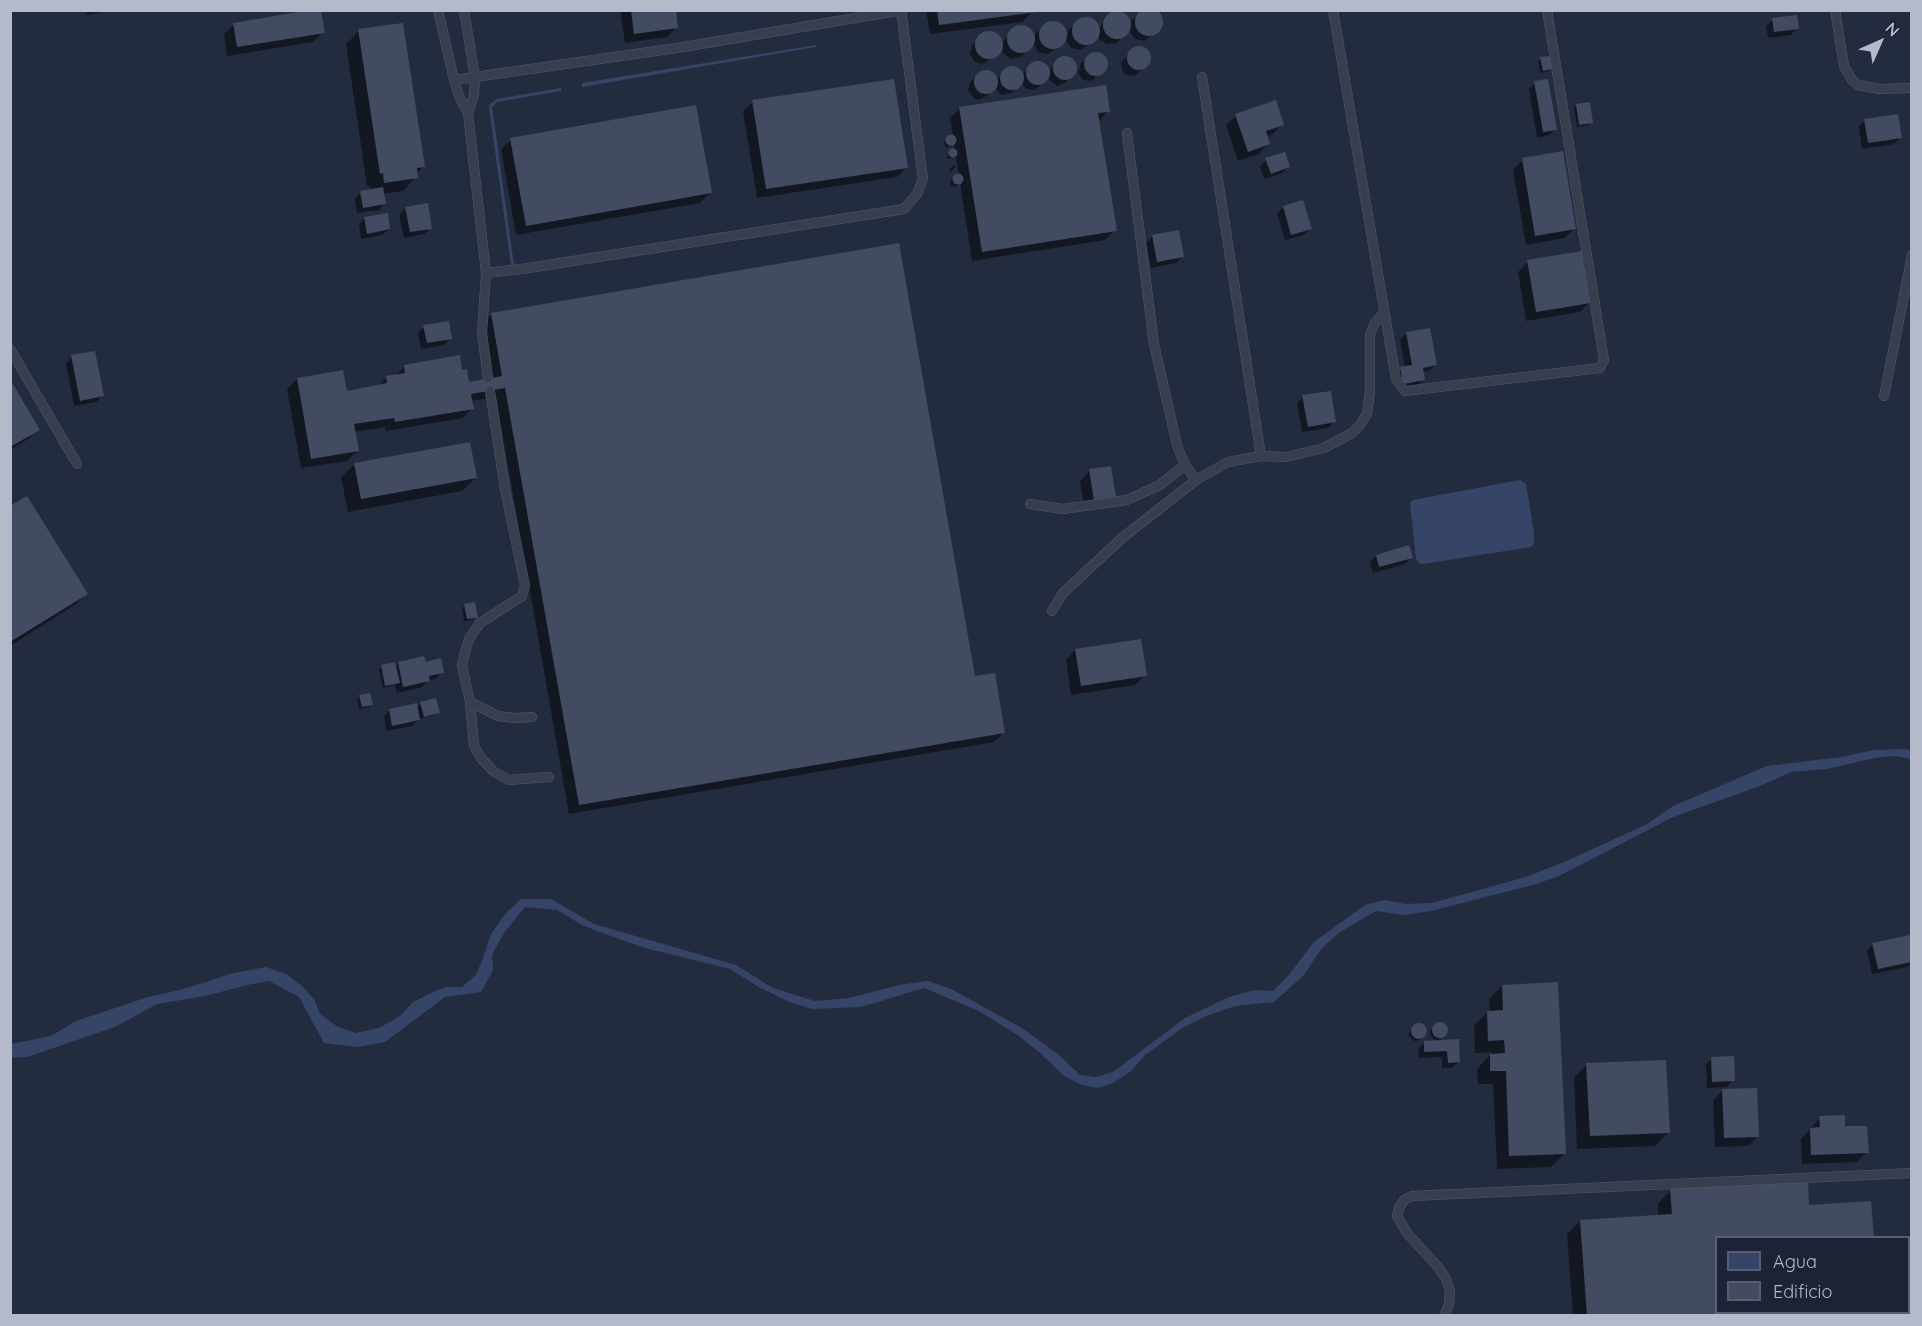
<!DOCTYPE html>
<style>
body{margin:0}
#map{position:relative;width:1922px;height:1326px;overflow:hidden;background:#232c3f;font-family:Quicksand,sans-serif}
canvas{display:block}
.frame{position:absolute;inset:0;border:12px solid #b4baca;pointer-events:none}
.legend{position:absolute;left:1715px;top:1236px;width:195px;height:78px;box-sizing:border-box;background:#1c2334;border:2px solid #595f70;margin:0;padding:8px 10px;list-style:none;font-size:18px;color:#b4baca}
.legend li{display:flex;align-items:center;gap:12px;height:30px}
.legend b{width:30px;border:2px solid #595f70}
.north{position:absolute;left:1850px;top:12px;width:60px;height:60px;-webkit-text-stroke:4px #1c2334;paint-order:stroke;rotate:45deg;font-size:16px;font-weight:700;line-height:24px;text-align:center;color:#b4baca}
.north::after{content:'';display:block;margin:auto;width:21px;height:27px;background:#b4baca;clip-path:polygon(50% 0,100% 100%,50% 72%,0 100%)}
</style>
<div id="map">
<canvas width="1922" height="1326"></canvas>
<div class="frame"></div>
<ul class="legend">
<li><b style="height:16px;background:#364567"></b>Agua</li>
<li><b style="height:16px;background:#424b62"></b>Edificio</li>
</ul>
<div class="north">N</div>
</div>
<script>
const ctx = document.querySelector('canvas').getContext('2d');
ctx.lineJoin = 'round';
function paint(path, color) { ctx.fillStyle = color; ctx.fill(path, 'evenodd'); }
const toPath = rows => new Path2D(rows.map(r => 'M' + r).join(''));
function trace(path, color, width, dash) { ctx.strokeStyle = color; ctx.lineWidth = width; ctx.lineCap = dash ? 'butt' : 'round'; ctx.setLineDash(dash || []); ctx.stroke(path); }
const water = toPath([
 [816,45,816,47,582,87,582,83],
 [561,88,561,91,497,102,492,107,514,265,511,265,489,108,489,105,497,99],
 [1520,480,1526,484,1534,533,1534,544,1531,547,1423,564,1419,563,1416,559,1410,503,1413,500],
 [1905,749,1911,751,1911,759,1894,756,1875,758,1827,769,1791,772,1760,786,1673,817,1559,876,1533,885,1431,911,1403,915,1376,911,1340,932,1322,948,1303,976,1274,1002,1235,1006,1206,1016,1184,1027,1145,1055,1131,1071,1113,1083,1098,1088,1082,1085,1064,1076,1040,1053,1019,1036,979,1011,924,988,861,1007,812,1009,790,1002,760,988,730,969,645,948,605,934,582,925,557,910,525,907,504,933,492,955,493,970,481,992,445,997,385,1042,357,1047,324,1043,299,997,269,981,247,985,205,996,157,1004,115,1027,27,1057,11,1058,11,1044,51,1036,76,1021,148,997,180,990,234,973,266,967,286,974,302,986,314,999,320,1014,338,1027,356,1033,379,1028,400,1016,413,1002,433,992,446,987,462,987,475,976,482,961,491,934,505,914,521,899,551,899,594,924,736,965,773,988,815,1001,849,998,899,985,928,981,951,989,1022,1028,1059,1055,1080,1075,1096,1077,1113,1072,1185,1018,1229,997,1254,990,1273,991,1288,976,1314,942,1365,905,1384,900,1405,904,1432,903,1526,877,1569,860,1647,824,1673,806,1767,766,1841,757,1874,750]
]);
const shadow = toPath([
 [86,10,112,10,87,15],
 [620,10,674,10,677,27,667,37,625,43],
 [926,10,1032,10,1032,12,1022,22,930,34],
 [1145,10,1156,11,1161,19,1159,29,1144,41,1135,39,1128,30,1117,43,1107,44,1099,39,1098,30,1096,38,1081,50,1071,48,1064,36,1063,42,1048,54,1038,52,1033,43,1021,57,1011,59,1003,53,1002,43,1014,29,1024,27,1032,33,1033,42,1035,34,1050,22,1060,24,1067,36,1068,30,1084,18,1093,20,1098,29,1110,14,1120,13,1128,18,1130,29,1131,21],
 [1773,20,1797,28,1791,35,1768,38,1766,26],
 [233,25,323,32,313,42,227,56,224,34],
 [359,31,423,167,416,174,416,177,403,191,383,194,385,203,379,210,357,213,355,199,361,192,371,191,370,186,367,186,346,44],
 [987,33,996,35,1001,43,999,52,984,64,975,62,970,54,972,45],
 [1135,48,1144,49,1149,57,1149,62,1135,76,1126,75,1123,72,1121,62],
 [1097,53,1101,55,1106,63,1106,67,1092,81,1083,80,1078,73,1081,63,1088,57],
 [1066,57,1070,58,1075,66,1072,75,1066,82,1057,86,1048,79,1035,90,1026,89,1021,82,1013,92,1004,95,1000,94,995,87,987,96,978,100,974,98,968,90,971,81,978,74,987,71,991,72,996,80,1008,68,1018,68,1022,75,1030,66,1039,62,1044,63,1049,71,1057,61],
 [1541,59,1551,69,1548,71,1540,73,1538,61],
 [1535,83,1556,129,1549,135,1537,138,1529,89],
 [753,102,907,167,897,177,757,198,743,111],
 [1275,102,1282,124,1273,134,1266,136,1268,144,1259,154,1238,161,1226,125,1236,116],
 [1576,105,1591,122,1589,125,1577,127,1574,108],
 [960,108,1108,111,1099,121,1115,230,1105,240,972,261,960,183,955,187,950,185,951,179,954,176,959,176,955,153,950,159,946,158,952,150,955,152,954,143,947,148,945,147,944,142,953,135,950,118],
 [1865,120,1900,138,1894,144,1862,149,1859,126],
 [511,140,710,193,700,203,516,235,501,149],
 [1266,160,1288,167,1282,173,1264,179,1260,166],
 [1523,160,1575,228,1565,238,1526,245,1513,170],
 [954,165,956,166,951,172,949,170],
 [1284,207,1310,229,1304,235,1285,240,1277,213],
 [406,208,431,228,424,234,404,238,399,215],
 [365,218,389,229,382,235,361,239,359,224],
 [1152,237,1182,257,1176,263,1151,268,1146,243],
 [1528,262,1589,303,1580,312,1526,321,1518,272],
 [492,314,974,678,1004,732,994,742,569,814,496,397,471,401,472,408,463,418,386,431,385,427,354,432,357,451,347,461,301,468,287,389,297,379,345,392,377,387,387,377,395,376,405,366,461,372,468,383,492,379,482,324],
 [424,327,450,339,444,345,421,349,418,333],
 [1407,333,1435,365,1429,371,1422,372,1423,379,1417,386,1397,389,1395,375,1401,368,1405,367,1400,339],
 [72,357,102,396,96,402,74,406,66,363],
 [10,382,38,430,28,439,10,450],
 [1303,397,1334,422,1328,428,1302,432,1297,403],
 [355,464,475,478,462,491,348,512,341,477],
 [1090,471,1114,497,1085,510,1080,481],
 [10,508,86,594,76,604,10,646],
 [1376,556,1411,558,1405,564,1373,573,1370,562],
 [465,605,476,617,473,620,464,621,462,608],
 [1075,650,1145,675,1135,685,1071,695,1066,660],
 [399,663,425,663,442,672,436,679,428,680,422,687,397,693,395,685,383,688,379,669,382,666,395,667],
 [360,696,371,704,369,707,359,709,357,699],
 [435,700,438,712,435,715,419,719,412,726,386,731,384,716,390,710,416,708,420,704],
 [1909,937,1912,962,1907,967,1872,974,1867,951,1873,944],
 [1502,986,1565,1153,1551,1167,1497,1169,1493,1084,1478,1084,1477,1069,1493,1052,1475,1053,1474,1025,1488,1012,1490,1012,1489,999],
 [1443,1023,1445,1025,1447,1032,1436,1042,1430,1034,1430,1031,1435,1025],
 [1418,1025,1424,1027,1426,1034,1421,1040,1414,1041,1409,1036,1409,1033],
 [1457,1041,1458,1062,1452,1068,1442,1068,1442,1057,1419,1058,1418,1049,1425,1042],
 [1712,1058,1733,1080,1727,1087,1707,1088,1706,1065],
 [1587,1064,1668,1133,1655,1146,1577,1149,1574,1078],
 [1723,1090,1758,1136,1748,1146,1715,1147,1713,1100],
 [1820,1118,1844,1128,1867,1152,1857,1162,1802,1164,1801,1139],
 [1671,1190,1716,1238,1716,1312,1878,1316,1573,1316,1567,1234,1580,1221,1658,1216,1658,1203]
]);
const building = toPath([
 '1135 22a14 14 0 1 1 28 0a14 14 0 1 1-28 0Z',
 [310,10,321,10,325,33,237,47,233,23],
 [631,10,676,10,678,28,634,34],
 [937,10,1037,10,1037,12,939,25],
 '1103 25a14 14 0 1 1 28 0a14 14 0 1 1-28 0Z',
 [1797,15,1799,29,1774,32,1772,18],
 '1072 31a14 14 0 1 1 28 0a14 14 0 1 1-28 0Z',
 '1039 35a14 14 0 1 1 28 0a14 14 0 1 1-28 0Z',
 [403,23,425,167,417,168,418,178,384,183,383,173,380,174,358,29],
 '1007 39a14 14 0 1 1 28 0a14 14 0 1 1-28 0Z',
 '975 45a14 14 0 1 1 28 0a14 14 0 1 1-28 0Z',
 '1127 58a12 12 0 1 1 24 0a12 12 0 1 1-24 0Z',
 '1084 64a12 12 0 1 1 24 0a12 12 0 1 1-24 0Z',
 '1053 68a12 12 0 1 1 24 0a12 12 0 1 1-24 0Z',
 [1550,56,1552,69,1543,71,1540,57],
 '1026 73a12 12 0 1 1 24 0a12 12 0 1 1-24 0Z',
 '1000 78a12 12 0 1 1 24 0a12 12 0 1 1-24 0Z',
 '974 82a12 12 0 1 1 24 0a12 12 0 1 1-24 0Z',
 [894,79,908,168,766,189,752,100],
 [1548,79,1557,130,1543,132,1534,81],
 [1106,85,1110,112,1098,113,1117,231,982,252,959,107],
 [1276,100,1284,125,1266,131,1270,144,1248,152,1235,114],
 [1590,102,1593,123,1579,125,1576,104],
 [696,105,712,193,526,226,510,138],
 [1898,114,1902,138,1868,143,1864,119],
 '945.5 140a5.5 5.5 0 1 1 11 0a5.5 5.5 0 1 1-11 0Z',
 '948.5 153a4.5 4.5 0 1 1 9 0a4.5 4.5 0 1 1-9 0Z',
 [1563,151,1576,229,1535,236,1522,158],
 [1285,152,1290,167,1271,174,1265,158],
 '952.5 179a5.5 5.5 0 1 1 11 0a5.5 5.5 0 1 1-11 0Z',
 [383,187,386,204,363,208,360,191],
 [1303,200,1312,229,1291,235,1283,206],
 [428,203,432,229,410,232,405,207],
 [388,213,390,229,367,234,364,217],
 [1179,230,1184,257,1157,262,1152,235],
 [899,243,975,676,995,673,1005,733,579,805,505,388,471,394,474,409,395,422,394,418,354,424,359,451,311,459,297,378,343,370,347,391,387,383,386,376,405,373,404,365,460,355,462,370,467,369,469,382,502,376,491,313],
 [1582,251,1591,303,1536,312,1527,260],
 [449,321,452,339,427,343,423,325],
 [1430,328,1437,365,1423,368,1425,380,1403,384,1400,367,1412,365,1406,332],
 [95,351,104,396,80,401,71,355],
 [10,379,40,430,10,447],
 [1331,391,1336,422,1308,427,1302,395],
 [470,442,477,478,361,499,354,463],
 [1111,466,1116,498,1094,501,1089,469],
 [27,496,88,594,10,642,10,506],
 [1409,545,1413,558,1379,567,1376,555],
 [475,602,478,618,467,619,464,604],
 [1141,639,1147,676,1081,686,1075,649],
 [424,656,426,662,441,658,444,673,429,676,430,681,403,687,398,662],
 [395,662,400,683,385,686,381,665],
 [370,693,373,705,362,707,359,695],
 [436,698,440,713,424,717,420,702],
 [417,703,420,720,392,726,389,709],
 [1910,935,1912,962,1878,969,1872,943],
 [1558,982,1566,1154,1509,1156,1506,1071,1490,1071,1490,1054,1505,1053,1504,1040,1488,1041,1487,1011,1503,1010,1502,985],
 '1432 1030a8 8 0 1 1 16 0a8 8 0 1 1-16 0Z',
 '1411 1031a8 8 0 1 1 16 0a8 8 0 1 1-16 0Z',
 [1459,1039,1460,1062,1448,1063,1447,1051,1424,1052,1424,1041],
 [1734,1056,1735,1081,1712,1082,1711,1057],
 [1666,1060,1670,1133,1590,1136,1586,1063],
 [1757,1088,1759,1137,1724,1138,1722,1089],
 [1845,1115,1845,1126,1867,1126,1869,1153,1811,1155,1810,1128,1820,1127,1819,1116],
 [1808,1179,1809,1205,1871,1201,1874,1238,1716,1238,1716,1312,1879,1312,1879,1316,1587,1316,1580,1220,1672,1214,1670,1188]
]);
const lane = toPath([
 [438,10,454,80,460,98,468,113,486,273,522,269,904,209,917,194,923,179,901,10],
 [464,10,475,78,474,95,468,113],
 [1333,10,1396,379,1405,391,1600,368,1604,360,1547,10],
 [1835,10,1844,66,1852,80,1858,85,1879,89,1912,88],
 [1202,77,1261,456],
 [454,80,677,48,903,10],
 [1127,133,1154,344,1177,445,1185,465,1196,480],
 [486,273,482,333,488,378],
 [10,349,77,464],
 [490,391,505,489,525,585,522,596,480,623,469,639,465,652,462,666,470,702,474,746,481,758,493,771,509,780,549,777],
 [1884,396,1912,255],
 [1030,504,1063,509,1127,500,1160,485,1185,465],
 [1052,611,1063,593,1122,538,1196,480,1228,462,1261,456,1286,457,1324,448,1352,433,1360,425,1367,414,1370,391,1370,334,1375,323,1384,313],
 [470,702,498,716,514,718,532,717],
 [1444,1316,1449,1305,1450,1291,1446,1279,1439,1268,1407,1233,1397,1216,1399,1208,1404,1200,1412,1196,1912,1173]
]);
paint(water, '#364567');
paint(shadow, '#0007');
paint(building, '#424b62');
trace(lane, '#525a6a', 10);
trace(lane, '#373f4f', 9);
</script>
